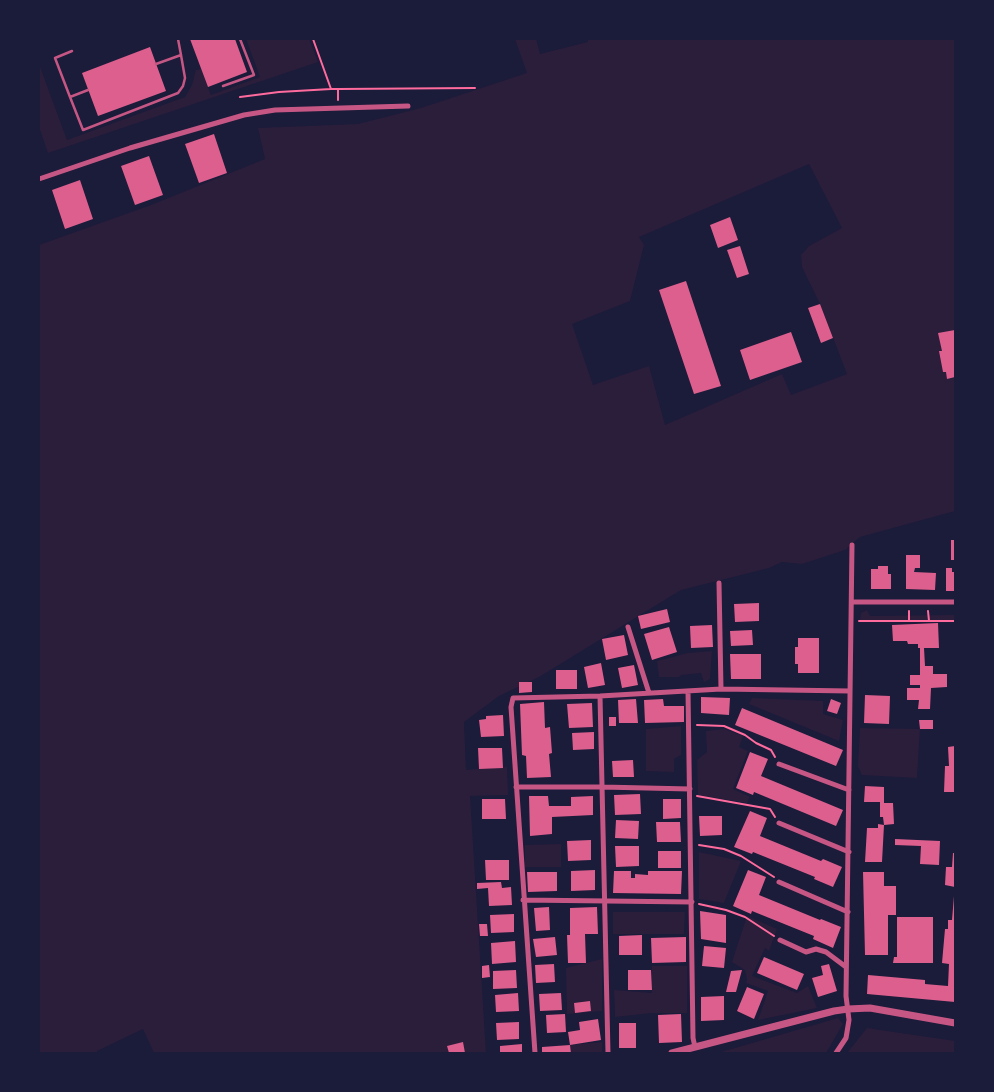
<!DOCTYPE html>
<style>
body{margin:0}
#map{position:relative;width:994px;height:1092px;overflow:hidden;background:#1b1b3a;font-family:Inter,sans-serif}
canvas{display:block}
.frame{position:absolute;inset:0;border:40px solid #1b1b3a;pointer-events:none}
</style>
<div id="map">
<canvas width="994" height="1092"></canvas>
<div class="frame"></div>
</div>
<script>
const ctx = document.querySelector('canvas').getContext('2d');
ctx.lineJoin = 'round';
function paint(path, color) { ctx.fillStyle = color; ctx.fill(path, 'evenodd'); }
const toPath = rows => new Path2D(rows.map(r => 'M' + r).join(''));
function trace(path, color, width, dash) { ctx.strokeStyle = color; ctx.lineWidth = width; ctx.lineCap = dash ? 'butt' : 'round'; ctx.setLineDash(dash || []); ctx.stroke(path); }
const green = toPath([
 [246,39,309,39,318,62,48,153,39,127,39,64,67,140,185,97,192,85,196,70,201,69,211,95,260,77],
 [515,39,536,39,540,54,588,42,588,39,955,39,955,511,860,537,845,550,802,564,782,562,769,568,681,590,539,677,499,696,464,722,466,770,507,767,508,795,470,796,486,1053,154,1053,143,1029,97,1051,98,1053,39,1053,39,245,151,205,265,159,258,128,358,124,421,108,527,73],
 [809,164,842,228,809,246,801,255,802,267,820,304,847,374,791,395,782,374,665,425,649,366,593,385,572,324,630,301,644,245,639,237],
 [867,610,870,616,955,615,955,620,860,620,861,613],
 [712,651,710,679,704,682,701,673,681,675,679,677,659,677,657,661,688,653],
 [752,698,823,701,823,714,843,720,839,741,749,704],
 [681,726,681,755,674,759,674,772,646,771,646,729],
 [860,728,920,729,917,778,862,775,858,766],
 [724,729,743,736,739,747,748,751,733,789,750,797,747,803,698,795,697,760,707,752,706,731],
 [561,844,561,867,525,867,525,845],
 [699,852,741,861,724,903,699,899],
 [613,912,685,912,684,934,613,934],
 [747,916,777,929,769,951,765,948,752,976,797,993,808,986,817,1008,758,1020,768,991,746,983,747,979,745,970,732,962],
 [602,959,602,1011,567,1014,566,968],
 [652,966,687,966,687,1013,651,1013,615,1017,614,990,652,993],
 [838,1018,843,1024,826,1053,718,1053],
 [867,1028,955,1041,955,1053,847,1053],
 [602,1042,602,1053,571,1053,570,1045]
]);
const building = toPath([
 [190,39,235,39,247,72,208,87],
 [150,47,166,91,98,116,82,73],
 [214,134,227,173,199,183,185,144],
 [149,156,163,195,135,205,121,166],
 [80,180,93,219,65,229,52,190],
 [730,217,738,240,718,248,710,225],
 [740,246,749,274,737,278,727,250],
 [686,281,721,386,694,394,659,290],
 [820,304,833,338,821,343,808,308],
 [955,330,955,377,947,379,946,372,943,372,939,351,942,351,938,333],
 [791,332,802,362,750,380,740,350],
 [951,540,955,540,955,560,951,560],
 [906,555,920,555,920,568,915,568,914,572,936,573,935,590,906,589],
 [878,566,888,566,888,574,891,574,891,589,871,589,871,569,878,569],
 [946,568,952,568,952,572,955,572,955,591,946,591],
 [759,603,759,621,735,622,734,604],
 [667,609,670,622,641,629,638,616],
 [938,623,939,648,924,648,925,666,933,666,933,674,947,674,947,687,931,688,930,709,918,709,919,700,907,700,907,688,920,688,920,685,910,685,910,675,920,675,920,648,918,648,918,644,908,644,907,641,893,641,892,625],
 [712,625,713,647,691,648,690,626],
 [669,627,677,652,652,660,644,634],
 [752,630,753,645,731,646,730,631],
 [624,635,628,655,606,660,602,639],
 [798,638,819,638,819,673,798,673,798,664,795,664,795,647,798,647],
 [730,654,761,654,761,679,731,679],
 [601,663,605,685,588,688,584,667],
 [634,665,638,685,622,688,618,668],
 [556,670,577,670,577,689,556,689],
 [519,682,532,682,532,692,519,693],
 [865,695,890,696,889,724,864,723],
 [701,697,730,698,729,715,701,713],
 [636,699,638,723,619,723,618,700],
 [663,699,664,706,684,706,684,722,645,723,644,700],
 [831,699,841,703,837,714,827,711],
 [544,702,545,728,550,727,552,753,549,754,551,777,527,778,526,756,522,755,520,704],
 [592,703,593,727,569,728,567,704],
 [742,708,843,750,836,766,735,725],
 [503,715,504,736,481,737,479,720,486,719,486,716],
 [609,717,616,717,616,726,609,726],
 [919,720,933,720,933,729,920,729],
 [594,732,594,749,573,750,572,733],
 [955,746,955,792,944,792,945,766,949,766,948,747],
 [478,748,502,748,503,768,479,769],
 [750,752,768,759,761,776,843,810,836,826,754,792,753,795,736,788],
 [633,760,634,777,613,777,612,761],
 [865,786,884,787,884,803,893,803,894,824,884,825,883,817,880,817,880,802,864,802],
 [640,794,641,814,615,815,614,795],
 [529,796,548,796,549,806,571,806,571,797,593,796,593,815,552,817,552,834,530,836],
 [482,799,505,799,506,819,482,819],
 [663,799,681,799,681,818,663,819],
 [750,811,767,818,760,836,821,861,823,859,842,867,833,887,814,879,815,877,753,852,752,854,734,847],
 [699,816,722,816,722,835,700,836],
 [616,820,639,821,638,839,615,838],
 [656,822,680,822,681,842,657,842],
 [878,824,884,825,882,862,865,862,867,828,878,828],
 [895,839,940,841,939,865,920,864,921,846,895,845],
 [591,840,591,860,568,861,567,841],
 [615,846,639,846,639,866,616,867],
 [658,851,681,851,681,868,658,868],
 [953,853,955,853,955,887,945,885,946,867,952,867],
 [485,860,509,860,509,880,486,880],
 [595,870,595,890,571,891,571,871],
 [748,870,766,877,759,895,820,920,821,919,841,927,833,948,813,939,814,936,752,911,751,914,733,906],
 [614,871,631,871,631,878,635,878,635,874,648,875,648,871,682,871,681,894,613,893],
 [527,872,557,872,557,891,528,892],
 [863,872,884,872,884,886,896,886,896,915,888,915,888,955,865,955],
 [501,882,502,888,511,887,512,905,489,906,488,888,477,889,477,883],
 [954,896,955,896,955,1002,867,994,868,975,925,980,925,984,948,986,949,964,942,963,945,929,948,929,948,920,952,920],
 [549,907,550,930,536,931,534,908],
 [597,907,598,934,585,934,586,963,568,963,567,935,570,935,570,908],
 [700,911,726,915,726,943,701,939],
 [514,914,514,932,491,933,490,915],
 [897,917,933,917,933,963,893,963,894,957,897,957],
 [479,924,487,924,488,936,480,936],
 [642,935,642,955,619,955,619,936],
 [555,937,557,955,536,957,533,939],
 [686,937,686,962,652,963,651,938],
 [515,941,516,962,492,964,491,943],
 [704,946,726,948,724,968,702,966],
 [764,957,804,974,797,990,757,973],
 [554,964,555,982,536,983,535,965],
 [829,964,837,991,818,997,812,978,823,975,821,966],
 [489,965,490,977,482,978,482,966],
 [516,970,517,988,493,989,493,971],
 [628,970,651,970,652,990,628,990],
 [742,970,736,992,726,992,731,971],
 [747,987,764,994,754,1019,737,1011],
 [518,993,519,1011,496,1012,495,995],
 [561,993,562,1010,540,1011,539,994],
 [724,996,724,1020,701,1021,701,997],
 [590,1001,591,1011,575,1013,574,1003],
 [565,1014,566,1032,547,1033,546,1015],
 [681,1014,682,1042,659,1043,658,1015],
 [598,1019,601,1040,570,1045,568,1032,580,1030,579,1022],
 [519,1022,519,1039,497,1040,496,1023],
 [619,1023,636,1023,636,1048,619,1048],
 [463,1042,465,1053,449,1053,447,1046],
 [522,1044,522,1053,500,1053,500,1046],
 [570,1045,571,1053,542,1053,542,1047]
]);
const path = toPath([
 [313,39,331,89,338,89,338,100],
 [338,89,475,88],
 [240,97,279,92,331,89],
 [909,611,909,621],
 [928,611,929,621],
 [859,621,955,621],
 [697,725,724,726,745,735,756,743,771,750,775,757],
 [697,796,770,809,775,817],
 [699,845,724,849,741,856,774,877],
 [699,904,726,910,745,917,774,936]
]);
const service = toPath([
 [72,51,55,58,70,97,88,90],
 [156,64,181,55,178,39],
 [223,86,254,75,240,39],
 [70,97,83,130,178,93,183,86,185,78,181,55]
]);
const minor = toPath([
 [39,179,130,148,244,115,275,110,408,106],
 [719,583,721,689],
 [852,602,955,602],
 [628,627,649,693],
 [688,691,693,1038,695,1047],
 [600,696,608,1053],
 [779,764,849,790],
 [516,787,602,787,690,789],
 [779,823,849,852],
 [779,882,848,912],
 [523,900,692,902],
 [780,940,806,952,816,949,826,952,846,967],
 [535,1053,511,707,513,698,600,696,721,689,850,691],
 [836,1053,846,1038,849,1020,846,996,852,545]
]);
const tertiary = toPath([
 [672,1053,834,1011,848,1009,870,1008,955,1023]
]);
paint(green, '#2a1e3b');
paint(building, '#dd5f8e');
trace(path, '#ff6b9d', 2);
trace(service, '#c65784', 2.5);
trace(minor, '#c65784', 5);
trace(tertiary, '#c65784', 7);
</script>
